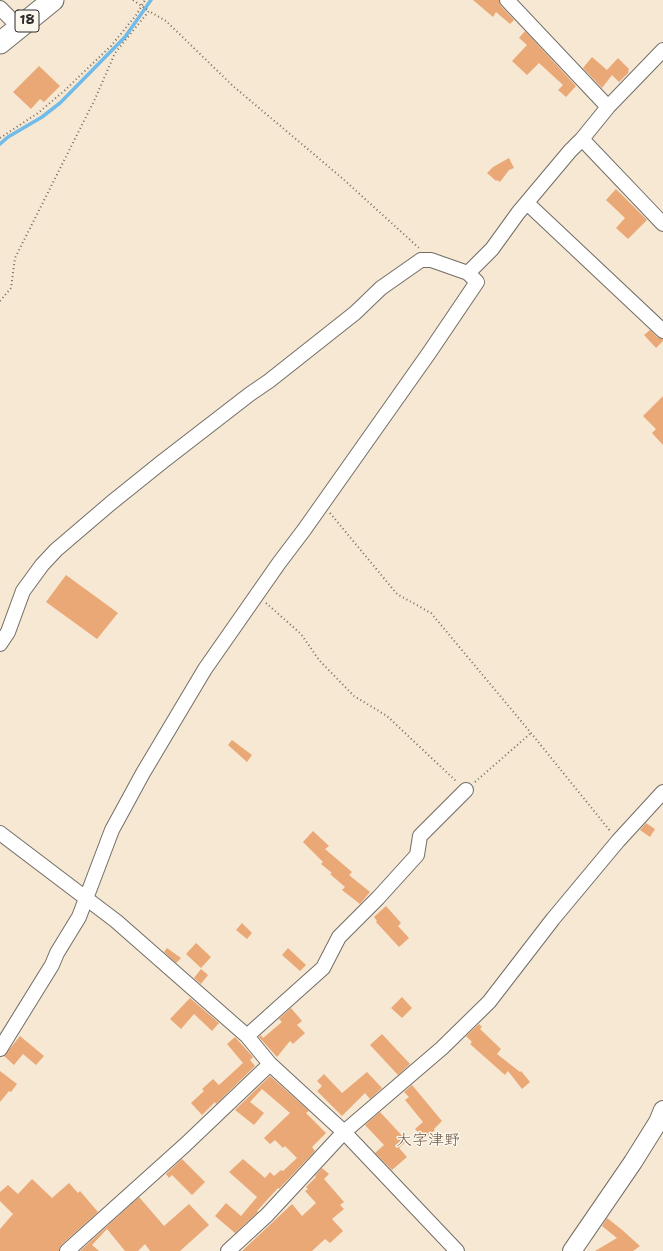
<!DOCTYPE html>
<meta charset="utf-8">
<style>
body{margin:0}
canvas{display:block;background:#f6e8d3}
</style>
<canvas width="663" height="1251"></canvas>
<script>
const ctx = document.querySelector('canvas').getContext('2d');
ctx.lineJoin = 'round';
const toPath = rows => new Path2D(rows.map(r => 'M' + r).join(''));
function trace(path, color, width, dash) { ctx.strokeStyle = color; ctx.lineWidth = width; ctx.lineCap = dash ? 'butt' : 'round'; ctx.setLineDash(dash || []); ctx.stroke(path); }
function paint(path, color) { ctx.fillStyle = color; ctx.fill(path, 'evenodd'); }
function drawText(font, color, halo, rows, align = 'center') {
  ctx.font = font + ' "Shantell Sans","Klee One",sans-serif'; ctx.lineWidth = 3; ctx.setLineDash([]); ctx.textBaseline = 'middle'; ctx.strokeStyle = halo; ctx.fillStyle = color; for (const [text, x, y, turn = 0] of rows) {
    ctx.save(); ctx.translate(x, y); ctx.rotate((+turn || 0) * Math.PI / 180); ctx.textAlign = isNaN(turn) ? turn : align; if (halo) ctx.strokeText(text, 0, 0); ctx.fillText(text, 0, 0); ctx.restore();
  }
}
const stream = toPath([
 [0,144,8,137,42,117,60,103,125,37,151,0]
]);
const building = toPath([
 [473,0,499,0,501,6,514,20,510,24,496,12,493,17],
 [525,31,576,86,566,97,558,90,563,85,539,63,527,75,512,61,527,45,519,38],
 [592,57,607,70,618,58,629,69,628,71,629,72,619,82,612,75,602,88,583,68],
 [39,66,60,86,44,102,40,99,31,109,13,92],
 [509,158,514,168,509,170,500,182,497,180,496,181,487,173,493,167],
 [616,189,647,220,628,239,616,228,625,218,606,200],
 [650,330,657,337,663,339,663,341,656,348,644,335],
 [663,396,663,445,652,433,656,429,643,416],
 [66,575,118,613,97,639,46,602],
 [232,740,252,755,247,762,228,745],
 [646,823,655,829,650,837,640,830],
 [313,831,329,846,325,849,352,872,349,875,370,892,360,904,342,890,345,887,330,874,332,873,321,864,323,862,303,842],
 [386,906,401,923,398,926,409,938,399,947,376,922,377,921,374,917],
 [242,923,252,933,247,939,236,930],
 [196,943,211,957,201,968,186,954],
 [167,948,181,958,176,963,164,952],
 [288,948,306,965,300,971,282,955],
 [201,969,208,975,201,984,194,978],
 [402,997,412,1008,402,1018,391,1008],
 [190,998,219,1023,212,1031,194,1014,181,1029,170,1019],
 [291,1008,302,1021,297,1025,305,1033,293,1044,290,1041,277,1057,259,1037,261,1035,263,1038,276,1027,282,1022,279,1019],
 [479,1024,482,1027,480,1029,501,1049,497,1054,520,1072,521,1071,530,1082,522,1089,508,1071,505,1075,470,1044,472,1042,466,1036],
 [382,1034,410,1064,398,1075,370,1045],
 [20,1036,44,1056,36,1065,23,1054,14,1065,4,1056],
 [235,1037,253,1057,250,1060,255,1066,216,1104,215,1102,202,1115,191,1103,204,1091,202,1089,213,1079,219,1085,243,1063,227,1044],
 [0,1071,17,1084,11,1092,9,1091,0,1102],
 [367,1072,382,1088,370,1099,365,1093,342,1116,317,1091,322,1086,317,1081,324,1074,342,1093],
 [270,1076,309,1111,306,1113,326,1133,312,1147,315,1151,279,1189,278,1188,257,1211,258,1212,235,1233,215,1216,226,1203,241,1216,257,1197,229,1172,243,1159,265,1178,270,1172,274,1176,281,1170,283,1171,297,1158,285,1146,283,1148,275,1140,270,1144,264,1138,290,1113,262,1089,250,1102,264,1113,254,1125,235,1110],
 [412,1085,442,1121,434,1129,435,1130,424,1139,415,1129,423,1122,405,1100,409,1097,404,1092],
 [380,1112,407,1141,399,1148,407,1157,392,1170,375,1153,384,1145,365,1125],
 [182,1159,205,1182,192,1195,172,1175,169,1178,166,1174],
 [322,1168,329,1174,324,1179,344,1202,340,1205,344,1209,332,1219,343,1231,330,1243,325,1239,312,1251,242,1251,292,1204,302,1216,316,1203,305,1191,308,1189,306,1187,316,1177,315,1176],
 [32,1179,52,1198,69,1183,78,1193,80,1191,98,1212,61,1245,59,1251,0,1251,0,1229,13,1214,0,1201,0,1192,8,1185,18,1194],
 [139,1197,164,1226,189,1204,209,1225,180,1251,150,1251,145,1244,138,1251,125,1251,107,1229,92,1245,99,1251,80,1251],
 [607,1218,621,1229,640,1246,633,1251,595,1251,617,1238,602,1226]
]);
const path = toPath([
 [133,0,149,11],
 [0,138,38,113,64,91,111,46,137,14,145,0],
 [0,301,11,288,15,258,95,99,115,53,149,11,166,21,233,86,342,178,419,248],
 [330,513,397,594,431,613,531,733,611,832],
 [266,603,301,634,319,660,354,696,387,716,457,782],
 [475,782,531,733]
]);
const minor = toPath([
 [507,0,608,107],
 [0,8,19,27],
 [582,139,663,224],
 [527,203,663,331],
 [468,273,492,249,518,213,570,151,582,139,608,107,663,50],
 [0,644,8,632,23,591,42,565,56,550,111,503,162,462,250,394,269,381,355,313,381,288,421,260,431,260,468,273,477,282,429,353,304,530,279,563,205,669,143,773,112,830,79,917,57,953,52,965,0,1049],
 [0,833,116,921,247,1036,270,1064,344,1132,457,1251],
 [247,1036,323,968,339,937,378,898,417,855,420,836,466,790],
 [67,1251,185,1145,270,1064],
 [228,1251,267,1215,344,1132,442,1048,489,1002,553,919,618,841,663,792]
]);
const major = toPath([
 [572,1251,633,1162,658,1122,663,1110]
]);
const highway = toPath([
 [0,43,53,0]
]);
const shields = [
 [27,21,24]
];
const shieldNames = [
 ["18",27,21]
];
const quarterNames = [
 ["大字津野",428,1141]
];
trace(stream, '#70bbe9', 3.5);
paint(building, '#eaa876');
trace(minor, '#726d66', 16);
trace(major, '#726d66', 20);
trace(highway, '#726d66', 23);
trace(path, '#726d66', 2, [1, 3]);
trace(minor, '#fff', 14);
trace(major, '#fff', 18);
trace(highway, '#fff', 21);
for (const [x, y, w] of shields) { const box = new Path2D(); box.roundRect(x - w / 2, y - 11, w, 22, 3); ctx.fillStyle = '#fbf7ec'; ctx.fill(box); trace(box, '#2b2b2b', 1); }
drawText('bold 13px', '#2b2b2b', null, shieldNames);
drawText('16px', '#6e5745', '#fbf7ec', quarterNames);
</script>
